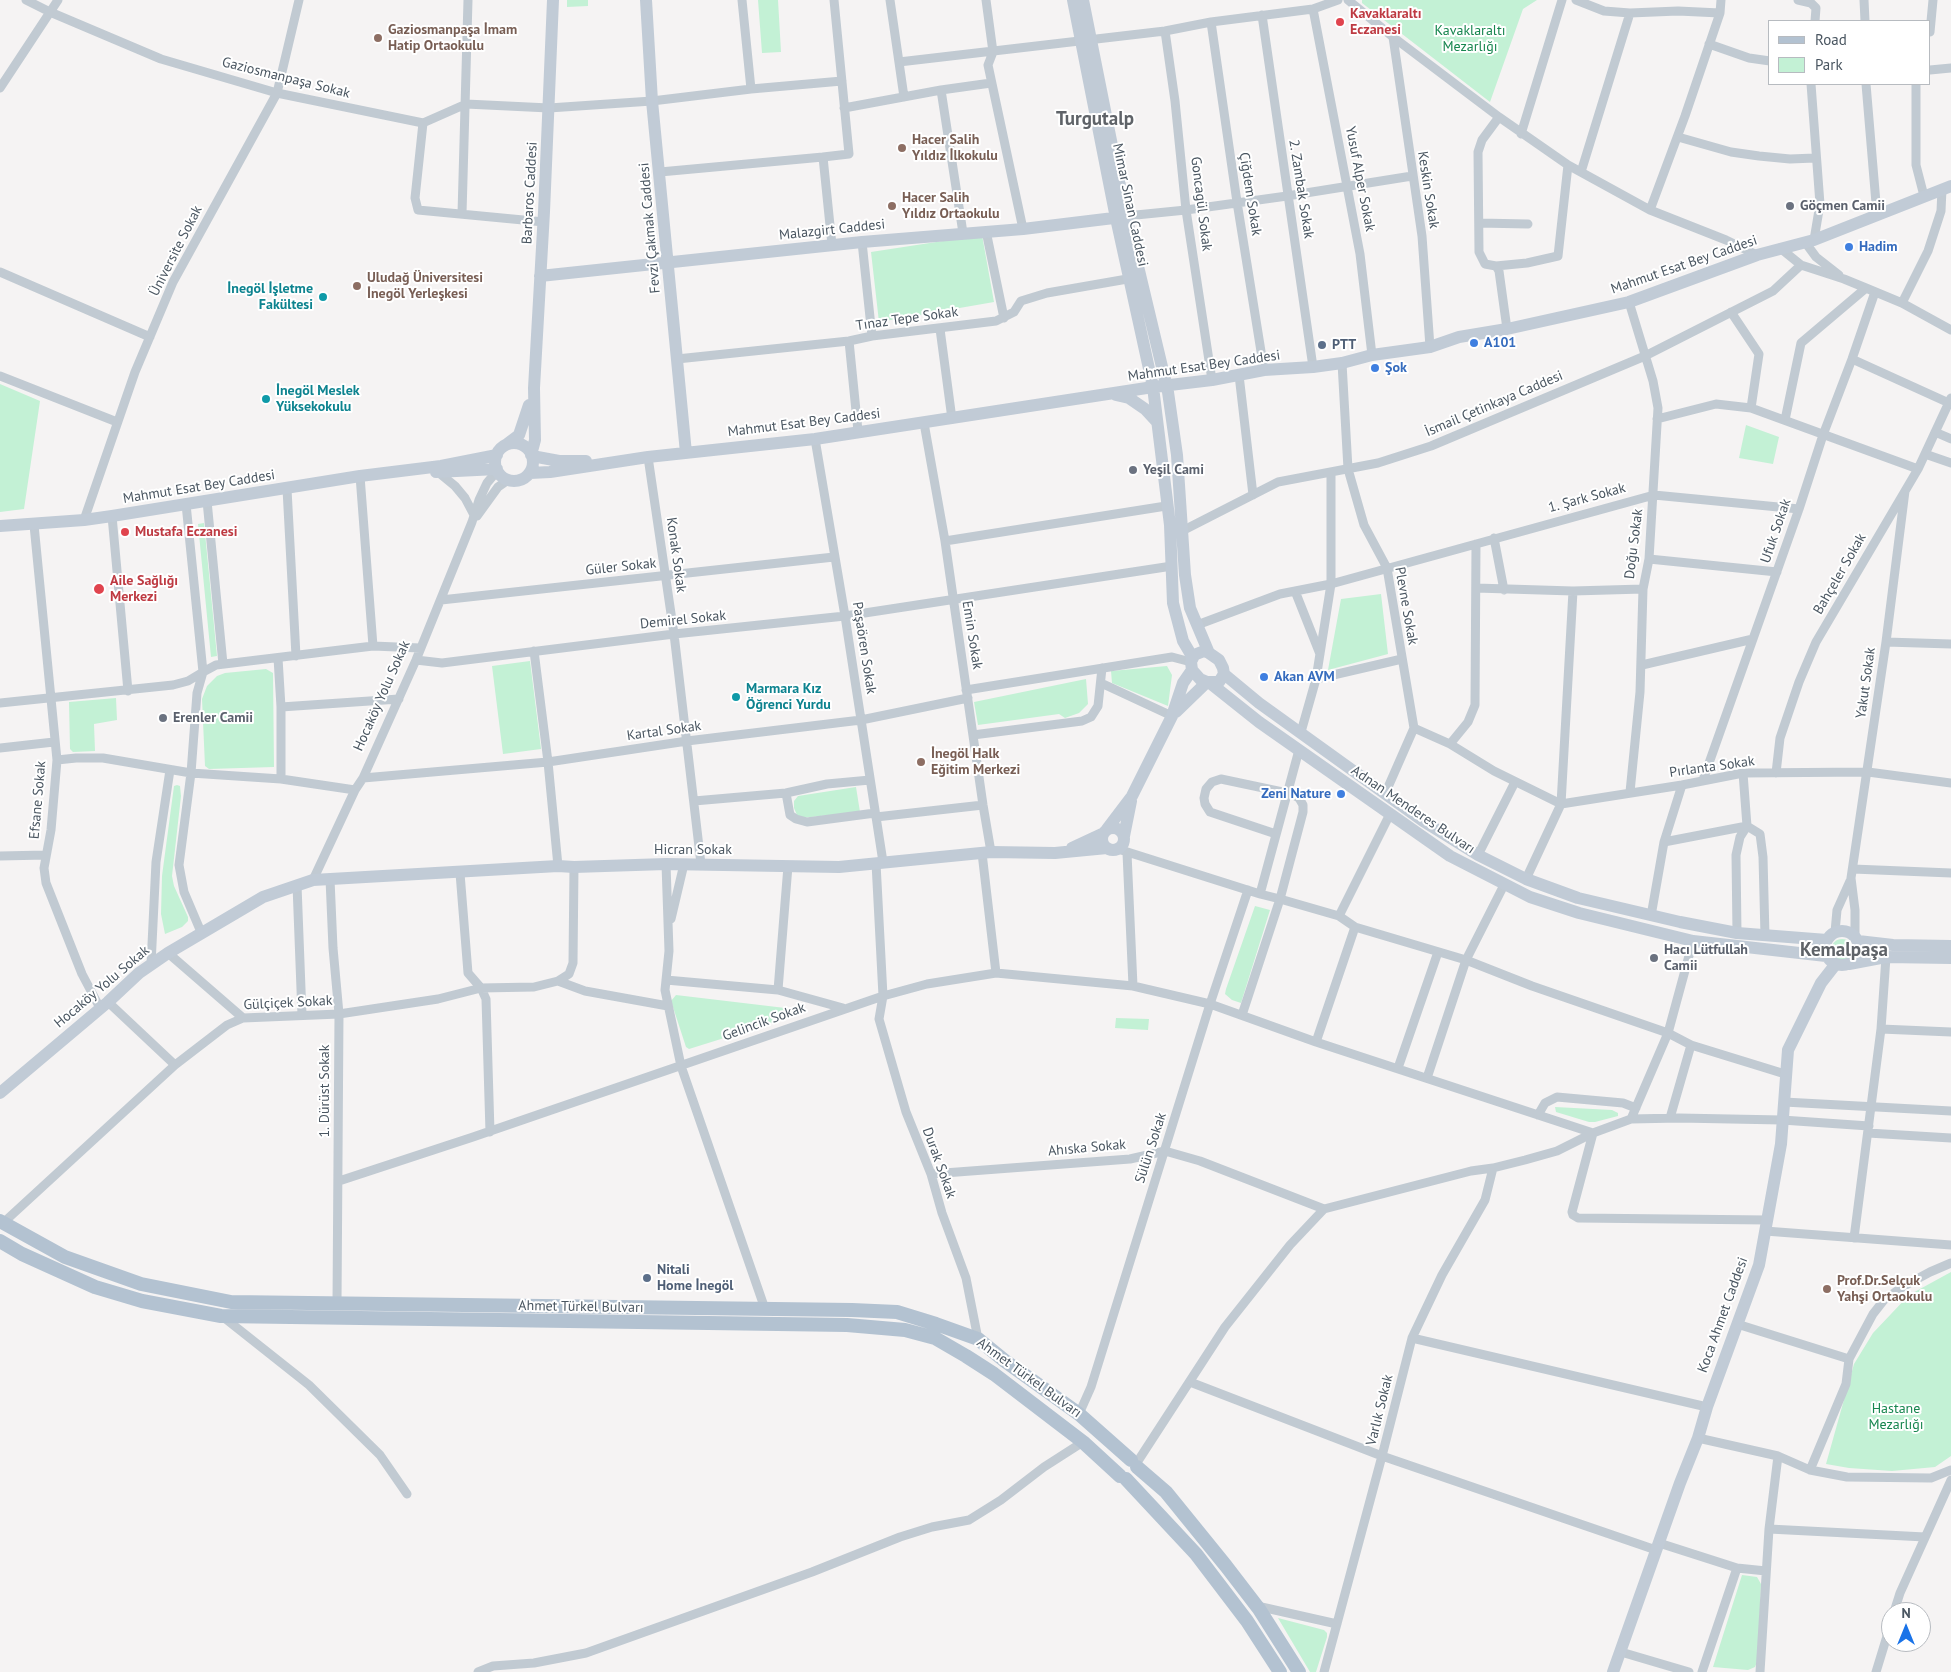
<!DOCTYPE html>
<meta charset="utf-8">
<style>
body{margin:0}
#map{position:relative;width:1951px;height:1672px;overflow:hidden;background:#f5f3f3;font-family:"PT Sans",sans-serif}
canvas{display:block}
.legend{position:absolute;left:1768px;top:20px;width:162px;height:65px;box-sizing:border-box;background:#fff;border:1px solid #b7bbc0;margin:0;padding:6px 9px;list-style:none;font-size:15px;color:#4a5661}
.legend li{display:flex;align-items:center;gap:10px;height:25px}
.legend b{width:25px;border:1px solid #b7bbc0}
.north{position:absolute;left:1881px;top:1602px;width:50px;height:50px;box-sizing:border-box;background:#fff;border:1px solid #b7bbc0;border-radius:50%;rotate:0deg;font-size:14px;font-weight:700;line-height:20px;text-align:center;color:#4a5661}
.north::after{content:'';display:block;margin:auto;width:18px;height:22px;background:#1a73e8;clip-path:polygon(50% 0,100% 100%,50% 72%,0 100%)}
</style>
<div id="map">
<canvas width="1951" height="1672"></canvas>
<ul class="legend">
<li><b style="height:6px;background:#b3c2d1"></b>Road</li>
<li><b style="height:14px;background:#c3f1d5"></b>Park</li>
</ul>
<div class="north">N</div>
</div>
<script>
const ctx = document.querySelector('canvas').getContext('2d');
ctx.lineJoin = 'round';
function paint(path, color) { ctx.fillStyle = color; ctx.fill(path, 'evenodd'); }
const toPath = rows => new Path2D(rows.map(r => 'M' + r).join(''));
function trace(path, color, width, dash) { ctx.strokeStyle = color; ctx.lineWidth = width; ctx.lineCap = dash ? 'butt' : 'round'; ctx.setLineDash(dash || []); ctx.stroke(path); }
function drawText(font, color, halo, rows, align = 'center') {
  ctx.font = font + ' "PT Sans",sans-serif'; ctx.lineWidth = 4; ctx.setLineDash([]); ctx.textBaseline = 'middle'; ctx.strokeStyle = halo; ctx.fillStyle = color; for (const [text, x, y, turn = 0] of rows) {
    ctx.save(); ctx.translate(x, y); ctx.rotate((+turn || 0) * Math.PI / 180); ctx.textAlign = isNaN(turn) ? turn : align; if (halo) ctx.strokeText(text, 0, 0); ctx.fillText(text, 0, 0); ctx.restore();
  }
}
const green = toPath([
 [567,0,588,0,588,6,567,7],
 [758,0,778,0,781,52,762,53],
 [1362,0,1537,0,1523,9,1490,102,1362,3],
 [982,235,994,302,879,322,871,252],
 [0,384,40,401,24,509,0,512],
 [1746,425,1779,437,1773,464,1739,458],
 [204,523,217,656,211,657,198,524],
 [1381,594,1388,654,1328,670,1341,599],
 [530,661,541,749,503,754,492,666],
 [1167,666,1172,675,1168,706,1112,683,1111,671],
 [266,669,273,673,274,767,209,769,205,766,202,699,207,686,217,676,225,673],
 [1086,679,1088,704,1079,713,1065,718,1059,714,978,725,974,702],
 [116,698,117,720,94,724,95,751,73,752,70,749,69,702],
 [177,785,180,786,181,796,172,876,174,886,188,917,188,921,182,927,165,934,161,914,162,876,174,786],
 [856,787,860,812,801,818,797,815,794,808,794,801,798,796],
 [1255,906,1270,910,1241,1003,1232,1000,1225,994,1226,989],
 '1831 950a11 11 0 1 1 22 0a11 11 0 1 1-22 0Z',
 [676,995,802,1010,801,1014,689,1049,686,1047,671,1001],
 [1116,1018,1149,1019,1148,1030,1115,1028],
 [1555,1107,1612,1110,1618,1113,1618,1116,1595,1122,1589,1122,1556,1112],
 [1951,1272,1951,1456,1935,1467,1892,1471,1849,1468,1826,1464,1854,1364,1873,1333,1909,1295],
 [1742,1575,1757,1577,1761,1584,1758,1660,1755,1667,1748,1670,1713,1667],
 [1278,1618,1324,1630,1327,1633,1327,1637,1316,1672,1310,1672]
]);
const street = toPath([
 [26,0,50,12,161,59,277,93,423,123,466,104,549,108,652,101,751,89,842,81],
 [742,0,751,89],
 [890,0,904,97],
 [986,0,993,52,988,65,1023,229],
 [1348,0,1393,37,1499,117,1568,165,1650,210,1726,240,1757,255],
 [1576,0,1604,11,1630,13,1678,11,1720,13],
 [1798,0,1811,3,1816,8,1815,21],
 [1864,0,1865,21],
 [1313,9,1360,254,1372,355],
 [1262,15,1313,367],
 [1211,22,1237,202,1264,370],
 [1165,31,1175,101,1186,210,1212,380],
 [1930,32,1933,0],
 [1393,37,1422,236,1430,347],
 [1709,44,1749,58,1770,61],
 [899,62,1165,31,1211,22,1313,9,1338,0],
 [1930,70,1951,68],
 [1811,84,1820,204,1814,240],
 [1866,84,1877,215],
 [1916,84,1916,165,1924,196],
 [0,88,58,0],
 [941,90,963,233],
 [844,108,941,90,991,83],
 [1499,117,1482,140,1478,152,1479,252,1485,264,1496,266,1499,271,1507,329],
 [423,123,415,198,418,210,544,222],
 [1521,134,1562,0],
 [1678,137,1731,152,1759,156,1790,159,1815,158],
 [660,172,823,157],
 [1581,172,1630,13],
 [1650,210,1685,116,1720,13,1721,0],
 [462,214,468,0],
 [1126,216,1186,210,1287,196,1412,176],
 [1479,223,1528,224],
 [986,231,1004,318],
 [862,242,872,336],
 [1805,242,1816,257,1839,275],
 [832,245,823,157,849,154,834,0],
 [1780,248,1801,265,1844,279,1866,288,1902,303,1951,330],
 [1496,266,1527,263,1558,256,1568,165],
 [0,272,150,337],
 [1629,302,1653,381,1658,408,1649,559,1643,589,1640,692,1630,792],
 [1902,303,1928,251,1941,211,1942,189],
 [1731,312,1759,354,1751,408],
 [940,329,952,419],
 [849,341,858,431],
 [677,359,849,341,872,336,996,321,1014,312,1021,301,1047,293,1133,278],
 [1852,359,1949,403],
 [1342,363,1348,469,1364,525,1387,568,1414,728,1385,794],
 [1239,375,1253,495],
 [0,376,117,422],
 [1657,419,1716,404,1751,408,1918,469],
 [1785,420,1801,343,1866,288],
 [924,423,945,541,983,805,991,852],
 [1935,432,1951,439],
 [815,439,845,616,883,862],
 [1925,454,1951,463],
 [648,457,674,634,701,864],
 [438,472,455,486,465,498,474,515],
 [360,476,373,646],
 [287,489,296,656],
 [207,501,223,664],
 [112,516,128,691],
 [477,516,498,487,508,480],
 [84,520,135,372,173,282,277,93,299,0],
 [34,525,57,760,51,830,44,868,46,883,82,974,100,1008],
 [1182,531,1278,482,1378,463,1431,446,1645,356,1773,291,1801,265],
 [1494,538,1504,590],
 [945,541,1166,506],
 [1649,559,1777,572],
 [1476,588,1573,591,1643,589],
 [1295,591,1320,654],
 [441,600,834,557],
 [1197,625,1280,594,1331,584,1654,495,1799,509],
 [1886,642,1951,644],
 [534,651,548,762,558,866],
 [278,658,281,707,281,779],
 [416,660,442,663,674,634,845,616,1172,566],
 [1642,665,1753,639],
 [1316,679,1402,659],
 [1101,683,1172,716],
 [966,690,1172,657,1191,662],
 [0,703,173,685,188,681,203,672,186,504],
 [281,707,399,699],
 [1414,728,1450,744,1494,771,1561,804],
 [1301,732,1316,679,1331,584,1331,472],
 [973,735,1082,721,1091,717,1098,706,1102,668],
 [1450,744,1468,722,1475,705,1476,544],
 [0,748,54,742],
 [57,760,76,758,103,758,191,773,281,779,355,790],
 [1776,773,1780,738,1799,682,1816,642,1918,469,1951,398],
 [363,778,548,762,687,741,861,720,968,698],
 [1703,780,1799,509,1823,435,1852,359,1875,292],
 [786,793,790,815,796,819,807,822,875,813],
 [694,801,786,793,827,784,870,780],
 [1561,804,1682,785,1743,773,1868,772,1951,783],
 [876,817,983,805],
 [1664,842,1747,826,1760,834,1763,857,1765,936],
 [1118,849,1260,894,1280,899,1339,916,1355,927,1466,960,1532,986,1668,1033,1691,1045,1785,1074],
 [982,853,996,973],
 [1127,853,1133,986],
 [1478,855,1515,782],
 [0,856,46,855],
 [876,863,883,996,879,1019,906,1112,931,1174,942,1213,966,1278,978,1339],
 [666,864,669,951,665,990,681,1066,765,1309],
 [1853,869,1951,873],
 [460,873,468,973,481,988,486,999,490,1132],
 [330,879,333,948,339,1014,337,1303],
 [1526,879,1561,804,1573,591],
 [313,880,355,790,363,778,416,660,472,522,479,500,487,483,497,471],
 [297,885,302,1015],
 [1260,894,1299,750],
 [1339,916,1390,814],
 [1651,916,1664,842,1682,785],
 [671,919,684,864],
 [201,932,184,892,179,865,191,773,197,693,203,672,216,665,373,646,420,648],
 [1835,932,1837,910,1850,881],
 [1737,933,1736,855,1740,837,1747,826,1743,773],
 [1855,936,1855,910,1851,878,1886,642,1905,491],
 [168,953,243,1018],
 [151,965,156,862,170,770],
 [666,980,778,990,843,1008],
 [558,981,585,991,668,1006],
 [778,990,788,866],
 [108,1002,175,1065],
 [1242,1015,1280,899,1303,812,1303,805,1299,798,1292,794,1221,779,1212,782,1206,789,1204,798,1205,804,1210,812,1276,834],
 [1881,1029,1951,1032],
 [1316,1042,1355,927],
 [1398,1068,1438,952],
 [1427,1078,1466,960,1504,885],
 [1784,1102,1951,1111],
 [1538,1115,1545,1103,1557,1097,1623,1103,1636,1108],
 [1670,1118,1691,1045],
 [1631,1119,1668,1033,1693,941],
 [1868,1133,1951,1138],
 [931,1174,1130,1159,1165,1151,1200,1161,1324,1209],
 [339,1181,473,1137,883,996,927,984,996,973,1133,986,1210,1004,1316,1042,1593,1133,1572,1212,1573,1215,1578,1218,1768,1220],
 [3,1223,175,1065,227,1025,243,1018,339,1014,438,999,481,988,534,987,558,981,569,974,573,963,574,867],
 [1765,1231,1951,1245],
 [1854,1238,1881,1029,1886,957],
 [222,1316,309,1385,380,1455,407,1494],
 [1737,1324,1849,1359],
 [1412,1338,1707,1407],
 [1190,1382,1382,1456,1656,1550],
 [1079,1414,1091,1387,1210,1004,1248,890],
 [1698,1438,1778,1456,1810,1470,1847,1477,1931,1478,1951,1470],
 [1136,1464,1225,1327,1290,1245,1324,1209,1471,1171,1493,1168,1525,1160,1557,1151,1593,1133,1631,1119,1679,1118,1782,1120,1869,1126],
 [1810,1470,1846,1384,1849,1359,1873,1314,1884,1300,1904,1286,1930,1272,1951,1263],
 [1769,1529,1925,1537],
 [1659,1543,1737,1568,1766,1571],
 [1257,1606,1337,1624],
 [1894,1612,1900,1593,1951,1480],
 [1621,1652,1689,1672],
 [478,1672,493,1666,534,1663,586,1653,812,1572,900,1537,932,1527,969,1520,1001,1500,1044,1467,1083,1442],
 [1324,1672,1382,1456,1412,1338,1442,1275,1485,1200,1493,1168],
 [1702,1672,1737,1568],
 [1760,1672,1769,1529,1778,1456],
 [1876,1672,1891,1623]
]);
const secondary = toPath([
 [646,0,652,101,686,453],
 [1073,0,1116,218,1153,387,1170,525,1173,603,1183,641,1193,658],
 [1083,0,1126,216,1168,392,1177,455,1185,575,1190,608,1209,653],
 [540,276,862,242,1023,229,1122,217],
 [1116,395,1129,398,1145,409,1157,422],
 '495 462a19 19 0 1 1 38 0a19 19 0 1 1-38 0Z',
 [507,444,519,435,529,405],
 [531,455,535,440,534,388,544,212,553,0],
 [532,456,559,461,586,461],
 [436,472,497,469],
 [530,473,550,472,648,457,815,439,1153,387,1212,380,1264,370,1313,367,1342,363,1372,355,1430,347,1459,337,1507,329,1629,302,1757,255,1814,240,1951,186],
 [0,526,84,520,112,516,360,476,441,466,497,455],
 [1204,651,1209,653,1219,660,1223,668,1224,674,1219,682,1207,682,1200,679,1192,670,1191,662,1194,655,1204,651],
 [1224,674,1259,703,1423,821,1478,855,1526,879,1578,898,1680,922,1737,933,1827,940],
 [1210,683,1259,722,1450,856,1530,897,1579,913,1693,941,1826,956],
 [1176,712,1207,682],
 '1102 839a11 11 0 1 1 22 0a11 11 0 1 1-22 0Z',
 [1107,829,1132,796,1172,716,1183,683,1192,670],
 [1124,836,1131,801],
 [1072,848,1102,834],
 '1825 948a17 17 0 1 1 34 0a17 17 0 1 1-34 0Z',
 [1858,941,1893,945,1951,946],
 [1849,964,1886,957,1951,958],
 [0,1093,108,1002,139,973,168,953,263,897,313,880,558,866,574,867,666,864,839,867,991,852,1055,853,1107,848],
 [1613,1672,1680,1483,1698,1438,1707,1407,1759,1265,1781,1144,1788,1050,1821,983,1835,965]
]);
const primary = toPath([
 [0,1221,65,1257,141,1284,231,1302,852,1310,897,1312,936,1324,978,1339,1005,1361,1079,1414,1131,1460],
 [0,1241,22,1254,95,1287,142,1301,221,1316,847,1325,905,1330,935,1338,966,1356,994,1374,1083,1442,1120,1476],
 [1137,1467,1166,1492,1226,1566,1259,1609,1299,1672],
 [1126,1479,1196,1554,1247,1621,1280,1672]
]);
const markers = [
 [1340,22,5,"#e0444e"],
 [378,38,5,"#8d6e63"],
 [902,148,5,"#8d6e63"],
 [892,206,5,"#8d6e63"],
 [1790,206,5,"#6b7280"],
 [1849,247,5,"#3f7fe0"],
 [357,286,5,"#8d6e63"],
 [323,297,5,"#0f9aa8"],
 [1474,343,5,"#3f7fe0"],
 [1322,345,5,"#5c6f8a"],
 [1375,368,5,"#3f7fe0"],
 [266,399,5,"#0f9aa8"],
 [1133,470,5,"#6b7280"],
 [125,532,5,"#e0444e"],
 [99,589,6,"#e0444e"],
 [1264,677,5,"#3f7fe0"],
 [736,697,5,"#0f9aa8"],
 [163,718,5,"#6b7280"],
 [921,762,5,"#8d6e63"],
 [1341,794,5,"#3f7fe0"],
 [1654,958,5,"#6b7280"],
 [647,1278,5,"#5c6f8a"],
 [1827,1289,5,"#8d6e63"]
];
const healthNames = [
 ["Kavaklaraltı",1350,14],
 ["Eczanesi",1350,30],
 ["Mustafa Eczanesi",135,532],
 ["Aile Sağlığı",110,581],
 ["Merkezi",110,597]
];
const educationNames = [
 ["Gaziosmanpaşa İmam",388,30],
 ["Hatip Ortaokulu",388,46],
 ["Hacer Salih",912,140],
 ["Yıldız İlkokulu",912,156],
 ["Hacer Salih",902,198],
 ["Yıldız Ortaokulu",902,214],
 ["Uludağ Üniversitesi",367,278],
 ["İnegöl Yerleşkesi",367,294],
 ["İnegöl Halk",931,754],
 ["Eğitim Merkezi",931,770],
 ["Prof.Dr.Selçuk",1837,1281],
 ["Yahşi Ortaokulu",1837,1297]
];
const parkNames = [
 ["Kavaklaraltı",1470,31],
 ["Mezarlığı",1470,47],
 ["Hastane",1896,1409],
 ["Mezarlığı",1896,1425]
];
const streetNames = [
 ["Gaziosmanpaşa Sokak",286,78,14],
 ["Yusuf Alper Sokak",1360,179,79],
 ["2. Zambak Sokak",1301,189,81],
 ["Keskin Sokak",1428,190,81],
 ["Barbaros Caddesi",530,193,-87],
 ["Çiğdem Sokak",1250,194,81],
 ["Goncagül Sokak",1201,204,83],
 ["Mimar Sinan Caddesi",1130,205,78],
 ["Fevzi Çakmak Caddesi",650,228,-95],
 ["Malazgirt Caddesi",832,230,-6],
 ["Üniversite Sokak",176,251,-63],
 ["Mahmut Esat Bey Caddesi",1684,265,-19],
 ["Tınaz Tepe Sokak",907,319,-8],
 ["Mahmut Esat Bey Caddesi",1204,366,-8],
 ["İsmail Çetinkaya Caddesi",1494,404,-23],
 ["Mahmut Esat Bey Caddesi",804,423,-7],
 ["Mahmut Esat Bey Caddesi",199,487,-9],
 ["1. Şark Sokak",1587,498,-15],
 ["Ufuk Sokak",1776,531,-71],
 ["Doğu Sokak",1634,544,-83],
 ["Konak Sokak",676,555,82],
 ["Güler Sokak",621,567,-6],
 ["Bahçeler Sokak",1840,574,-60],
 ["Plevne Sokak",1406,606,80],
 ["Demirel Sokak",683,620,-6],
 ["Emin Sokak",972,635,81],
 ["Paşaören Sokak",864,648,81],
 ["Yakut Sokak",1866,683,-82],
 ["Hocaköy Yolu Sokak",382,696,-66],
 ["Kartal Sokak",664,731,-8],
 ["Pırlanta Sokak",1712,767,-8],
 ["Efsane Sokak",38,800,-85],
 ["Adnan Menderes Bulvarı",1413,810,34],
 ["Hicran Sokak",693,850],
 ["Hocaköy Yolu Sokak",102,987,-40],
 ["Gülçiçek Sokak",288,1003,-3],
 ["Gelincik Sokak",764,1022,-20],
 ["1. Dürüst Sokak",325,1091,-90],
 ["Ahıska Sokak",1087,1148,-5],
 ["Sülün Sokak",1151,1148,-72],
 ["Durak Sokak",939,1163,70],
 ["Ahmet Türkel Bulvarı",581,1307,1],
 ["Koca Ahmet Caddesi",1723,1315,-70],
 ["Ahmet Türkel Bulvarı",1029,1378,36],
 ["Varlık Sokak",1380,1410,-76]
];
const worshipNames = [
 ["Göçmen Camii",1800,206],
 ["Yeşil Cami",1143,470],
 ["Erenler Camii",173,718],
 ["Hacı Lütfullah",1664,950],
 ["Camii",1664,966]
];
const shopNames = [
 ["Hadim",1859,247],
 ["A101",1484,343],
 ["Şok",1385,368],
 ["Akan AVM",1274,677],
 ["Zeni Nature",1331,794,"right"]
];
const cultureNames = [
 ["İnegöl İşletme",313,289,"right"],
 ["Fakültesi",313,305,"right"],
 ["İnegöl Meslek",276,391],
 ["Yüksekokulu",276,407],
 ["Marmara Kız",746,689],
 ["Öğrenci Yurdu",746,705]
];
const serviceNames = [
 ["PTT",1332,345],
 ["Nitali",657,1270],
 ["Home İnegöl",657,1286]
];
const districtNames = [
 ["Turgutalp",1095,120],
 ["Kemalpaşa",1844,951]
];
paint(green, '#c3f1d5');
trace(street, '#c1cad2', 9);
trace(secondary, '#c1cbd6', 12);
trace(primary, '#b3c2d1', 14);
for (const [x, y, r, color] of markers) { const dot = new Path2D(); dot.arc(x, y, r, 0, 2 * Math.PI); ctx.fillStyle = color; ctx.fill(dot); trace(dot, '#fff', 2); }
drawText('bold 14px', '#be3a42', '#fff', healthNames, 'left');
drawText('bold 14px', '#785e54', '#fff', educationNames, 'left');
drawText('14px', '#17864f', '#fff', parkNames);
drawText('14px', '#4a5661', '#fff', streetNames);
drawText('bold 14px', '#5b616d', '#fff', worshipNames, 'left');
drawText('bold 14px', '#366cbe', '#fff', shopNames, 'left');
drawText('bold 14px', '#0d838f', '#fff', cultureNames, 'left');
drawText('bold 14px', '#4e5e75', '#fff', serviceNames, 'left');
drawText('bold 19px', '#5f6368', '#fff', districtNames);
</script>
